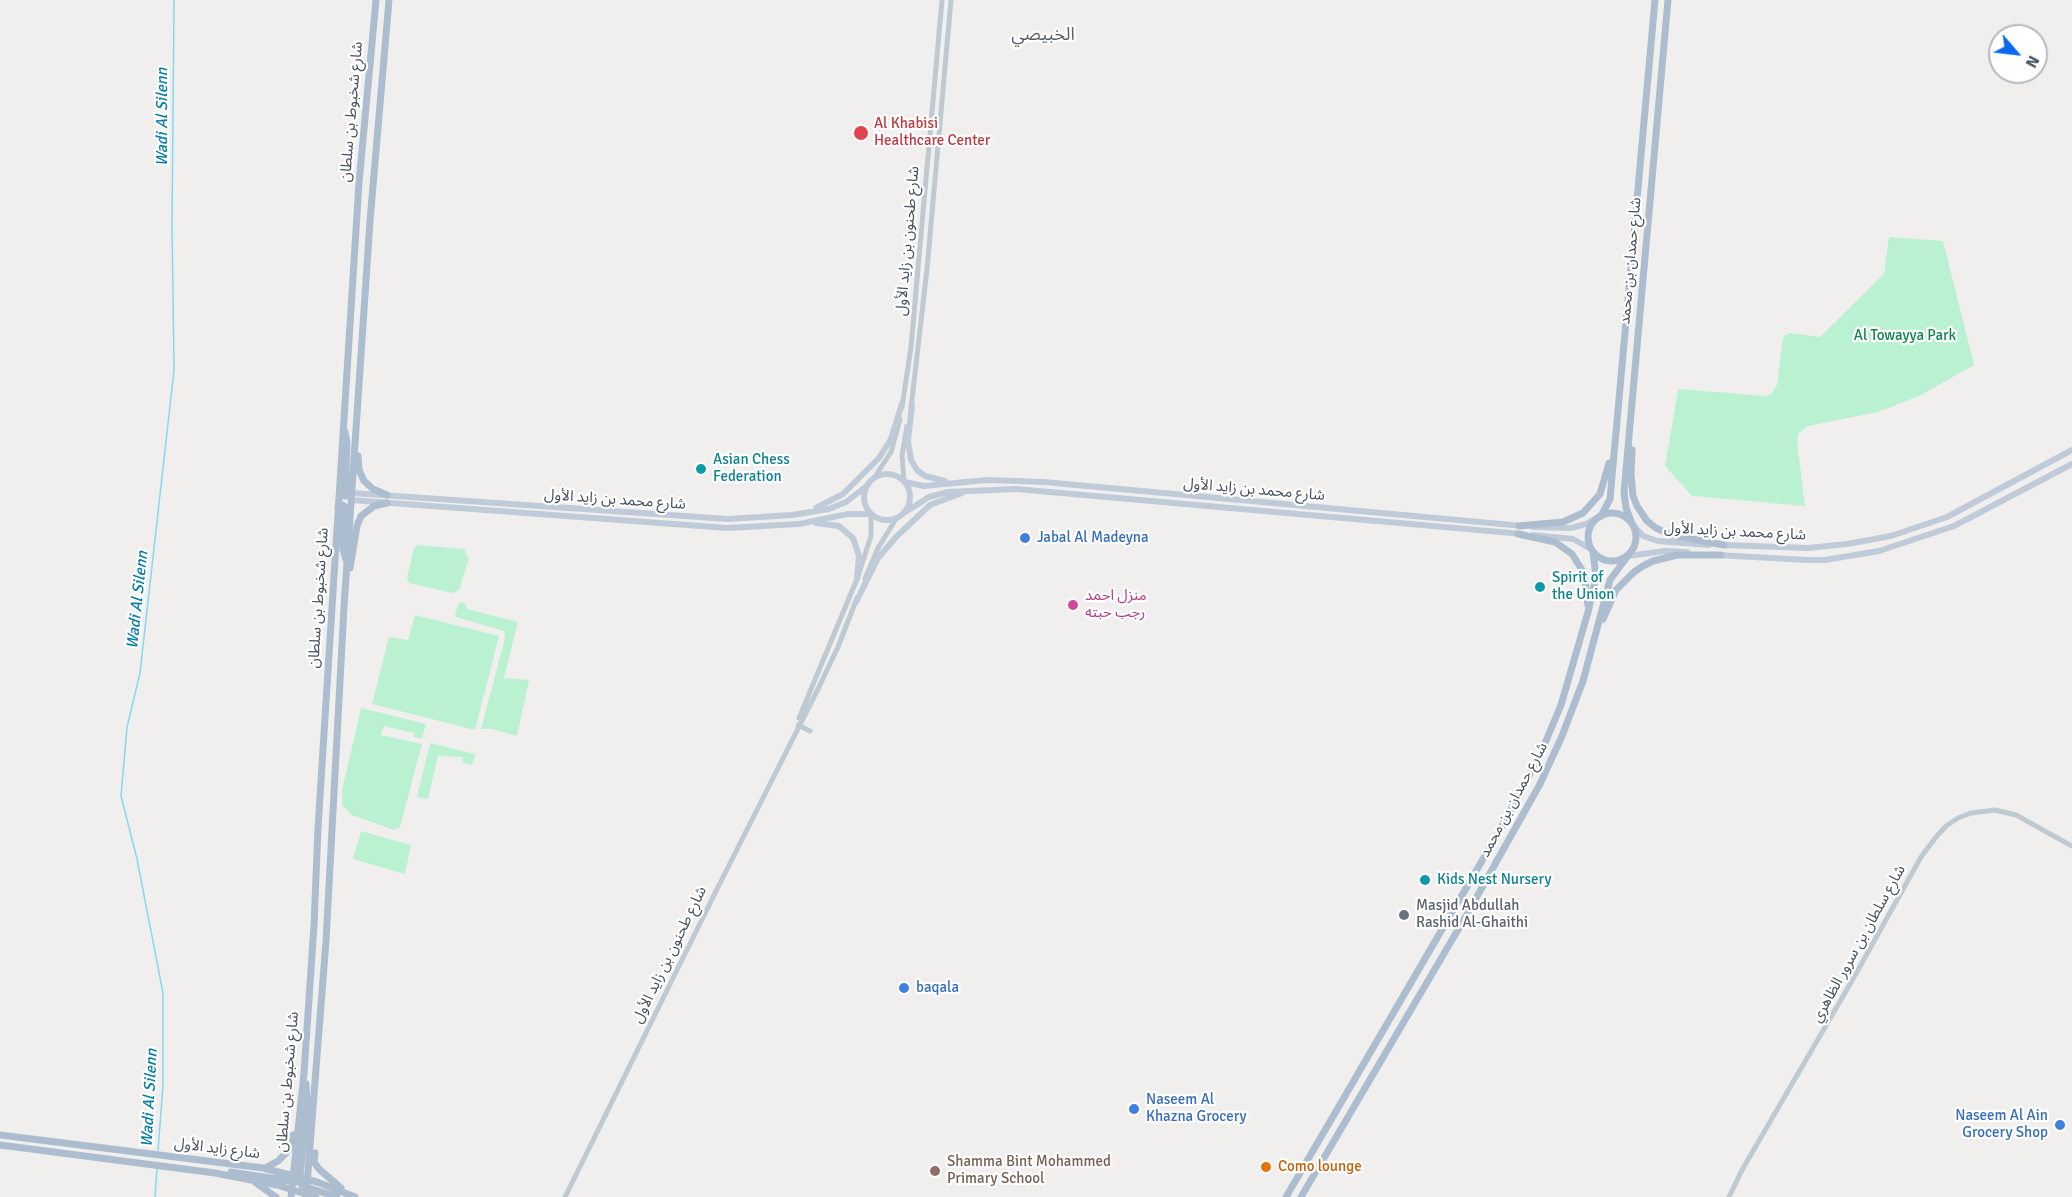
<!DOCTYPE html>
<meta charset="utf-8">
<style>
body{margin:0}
#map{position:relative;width:2072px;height:1197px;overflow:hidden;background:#f1efee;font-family:Signika,sans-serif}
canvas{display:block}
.north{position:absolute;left:1988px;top:24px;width:60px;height:60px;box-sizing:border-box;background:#fff;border:2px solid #b5b9bf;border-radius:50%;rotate:118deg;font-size:16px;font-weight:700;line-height:24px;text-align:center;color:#45515e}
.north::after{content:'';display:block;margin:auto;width:21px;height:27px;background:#0c69ee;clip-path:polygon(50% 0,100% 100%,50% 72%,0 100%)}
</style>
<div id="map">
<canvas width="2072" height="1197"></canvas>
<div class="north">N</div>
</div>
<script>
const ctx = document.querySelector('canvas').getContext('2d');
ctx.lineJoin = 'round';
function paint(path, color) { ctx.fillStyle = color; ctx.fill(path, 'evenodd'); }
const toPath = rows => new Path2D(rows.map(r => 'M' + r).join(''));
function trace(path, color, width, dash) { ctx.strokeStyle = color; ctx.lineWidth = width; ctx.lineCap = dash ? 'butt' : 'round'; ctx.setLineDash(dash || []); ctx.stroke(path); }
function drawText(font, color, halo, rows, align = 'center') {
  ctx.font = font + ' Signika,"Noto Sans Arabic",sans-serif'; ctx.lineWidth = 4.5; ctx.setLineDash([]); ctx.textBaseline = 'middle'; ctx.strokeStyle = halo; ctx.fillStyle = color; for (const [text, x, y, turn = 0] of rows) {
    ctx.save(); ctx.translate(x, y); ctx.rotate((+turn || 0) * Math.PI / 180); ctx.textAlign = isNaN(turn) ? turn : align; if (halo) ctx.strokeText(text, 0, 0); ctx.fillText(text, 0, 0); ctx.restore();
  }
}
const green = toPath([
 [1889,237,1943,241,1974,365,1919,396,1878,412,1808,426,1799,433,1797,441,1805,506,1692,496,1665,466,1678,389,1766,396,1772,393,1777,385,1782,344,1784,336,1790,333,1820,337,1884,274],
 [418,545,464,549,469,559,459,590,452,593,409,583,407,578,414,548],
 [459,602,465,603,467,609,518,622,504,678,529,680,517,736,492,729,481,729,505,638,504,631,456,617,455,614],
 [415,615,499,636,475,730,372,704,389,637,408,640],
 [361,708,426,724,422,739,414,737,414,733,384,726,381,735,422,744,400,827,394,830,352,815,342,805,342,791],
 [430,743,475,754,472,765,462,763,463,757,438,756,428,799,417,797],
 [361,831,411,845,405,874,353,859]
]);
const stream = toPath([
 [158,1151,163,1085,163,993,137,859,121,796,127,727,140,673,174,370,172,224,174,0],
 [155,1197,157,1168]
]);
const tertiary = toPath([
 [902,407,911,347,942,0],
 [911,408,927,269,951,0],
 [874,478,891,452,900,419],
 [904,481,902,455,907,426],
 [865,579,878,548,896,519],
 [799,718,857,579,871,536,871,514],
 [798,725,810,731],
 [565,1197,716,891,818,689,838,647,857,598],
 [1729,1197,1742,1170,1853,979,1921,857,1936,837,1946,826,1958,818,1971,813,1995,810,2016,815,2072,846]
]);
const secondary = toPath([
 [912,405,908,441,911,460,917,470,925,476,945,481],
 '864 497a23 23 0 1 1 46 0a23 23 0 1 1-46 0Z',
 [905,482,924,486,987,480,1044,482,1523,526],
 [352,493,728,519,792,515,829,509,846,502,868,485],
 [351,500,727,528,799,524,848,514,870,514],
 [816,508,843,494,879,458,891,439,902,404],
 [907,511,929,497,948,492,1016,489,1523,534],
 [816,523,839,526,853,538,859,556,857,579],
 [1633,525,1643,536,1658,541,1709,545],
 [1533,527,1571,528,1586,524,1599,517],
 [1533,535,1573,539,1591,549],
 [1722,545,1808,548,1847,544,1891,536,1947,517,2072,450],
 [1718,555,1807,560,1825,560,1879,551,1954,526,2072,464],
 [1628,556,1664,551,1687,552],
 [856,602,878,558,896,537,930,505,962,493]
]);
const primary = toPath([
 [1632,450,1631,474,1633,496,1637,506,1647,521,1656,528,1671,535,1724,545],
 [358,456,359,470,364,481,373,489,387,495],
 [345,496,347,443,345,432],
 [338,507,340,504,344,506,343,549,346,560],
 '1588 537a24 24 0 1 1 48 0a24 24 0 1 1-48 0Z',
 [1601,516,1610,499,1655,0],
 [1632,524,1626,508,1624,492,1668,0],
 [1519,526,1563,522,1583,513,1600,494,1609,463],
 [1518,534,1555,542,1572,554,1584,573,1588,605],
 [350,568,357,526,361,516,374,506,387,503],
 [1603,619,1616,590,1634,572,1643,566,1653,561,1677,555,1721,555],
 [306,1084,307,1102,300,1177,302,1186,307,1194],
 [0,1135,263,1168,317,1182,355,1197],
 [0,1145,215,1173,277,1185,316,1197],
 [315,1153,314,1162,319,1169,341,1188],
 [265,1168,278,1161,287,1152,292,1144,293,1135],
 [231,1172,297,1182],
 [256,1183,276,1197],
 [303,1186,337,1197],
 [291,1197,304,1073,314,925,318,828,359,183,376,0],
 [306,1197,326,941,344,607,370,221,389,0],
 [1286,1197,1500,830,1540,755,1561,705,1588,612,1596,577,1593,552],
 [1301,1197,1466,916,1540,784,1562,736,1583,681,1610,580,1627,557]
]);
const markers = [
 [861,133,8,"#e0444e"],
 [701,469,6,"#0f9aa8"],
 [1025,538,6,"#3f7fe0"],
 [1540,587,6,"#0f9aa8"],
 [1073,605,6,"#d1479c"],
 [1425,880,6,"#0f9aa8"],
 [1404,915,6,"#6b7280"],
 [904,988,6,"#3f7fe0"],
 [1134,1109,6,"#3f7fe0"],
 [2060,1125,6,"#3f7fe0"],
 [1266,1167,6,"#e8710a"],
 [935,1171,6,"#8d6e63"]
];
const streetNames = [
 ["شارع شخبوط بن سلطان",352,112,-85],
 ["شارع طحنون بن زايد الأول",908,241,-85],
 ["شارع حمدان بن محمد",1631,261,-85],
 ["شارع محمد بن زايد الأول",1254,490,5],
 ["شارع محمد بن زايد الأول",615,500,4],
 ["شارع محمد بن زايد الأول",1735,532,3],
 ["شارع شخبوط بن سلطان",319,598,-86],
 ["شارع حمدان بن محمد",1514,800,-62],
 ["شارع سلطان بن سرور الظاهري",1859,944,-61],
 ["شارع طحنون بن زايد الأول",670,955,-64],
 ["شارع شخبوط بن سلطان",288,1082,-85],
 ["شارع زايد الأول",217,1149,7]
];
const healthNames = [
 ["Al Khabisi",874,124],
 ["Healthcare Center",874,141]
];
const parkNames = [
 ["Al Towayya Park",1905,336]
];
const cultureNames = [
 ["Asian Chess",713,460],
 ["Federation",713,477],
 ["Spirit of",1552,578],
 ["the Union",1552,595],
 ["Kids Nest Nursery",1437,880]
];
const shopNames = [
 ["Jabal Al Madeyna",1037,538],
 ["baqala",916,988],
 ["Naseem Al",1146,1100],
 ["Khazna Grocery",1146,1117],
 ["Naseem Al Ain",2048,1116,"right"],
 ["Grocery Shop",2048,1133,"right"]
];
const hotelNames = [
 ["منزل احمد",1085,596],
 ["رجب حبته",1085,613]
];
const worshipNames = [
 ["Masjid Abdullah",1416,906],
 ["Rashid Al-Ghaithi",1416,923]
];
const educationNames = [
 ["Shamma Bint Mohammed",947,1162],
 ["Primary School",947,1179]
];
const foodNames = [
 ["Como lounge",1278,1167]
];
const waterNames = [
 ["Wadi Al Silenn",163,117,-90],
 ["Wadi Al Silenn",138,600,-84],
 ["Wadi Al Silenn",150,1098,-87]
];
const quarterNames = [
 ["الخبيصي",1043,35]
];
paint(green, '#baf2d1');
trace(stream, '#84d8f2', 1.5);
trace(tertiary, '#bec9d2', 5);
trace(secondary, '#c0cbd9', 6);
trace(primary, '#acbdd0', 7);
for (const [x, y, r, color] of markers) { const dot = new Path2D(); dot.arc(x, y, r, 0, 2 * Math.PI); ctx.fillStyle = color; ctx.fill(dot); trace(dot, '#fff', 2); }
drawText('15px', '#45515e', '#fff', streetNames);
drawText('15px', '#be3a42', '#fff', healthNames, 'left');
drawText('15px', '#10854e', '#fff', parkNames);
drawText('15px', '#0d838f', '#fff', cultureNames, 'left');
drawText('15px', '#366cbe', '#fff', shopNames, 'left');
drawText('15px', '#b23c85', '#fff', hotelNames, 'left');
drawText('15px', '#5b616d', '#fff', worshipNames, 'left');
drawText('15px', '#785e54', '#fff', educationNames, 'left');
drawText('15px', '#c56008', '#fff', foodNames, 'left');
drawText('italic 16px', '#047ea4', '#fff', waterNames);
drawText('18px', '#5b5f64', '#fff', quarterNames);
</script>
